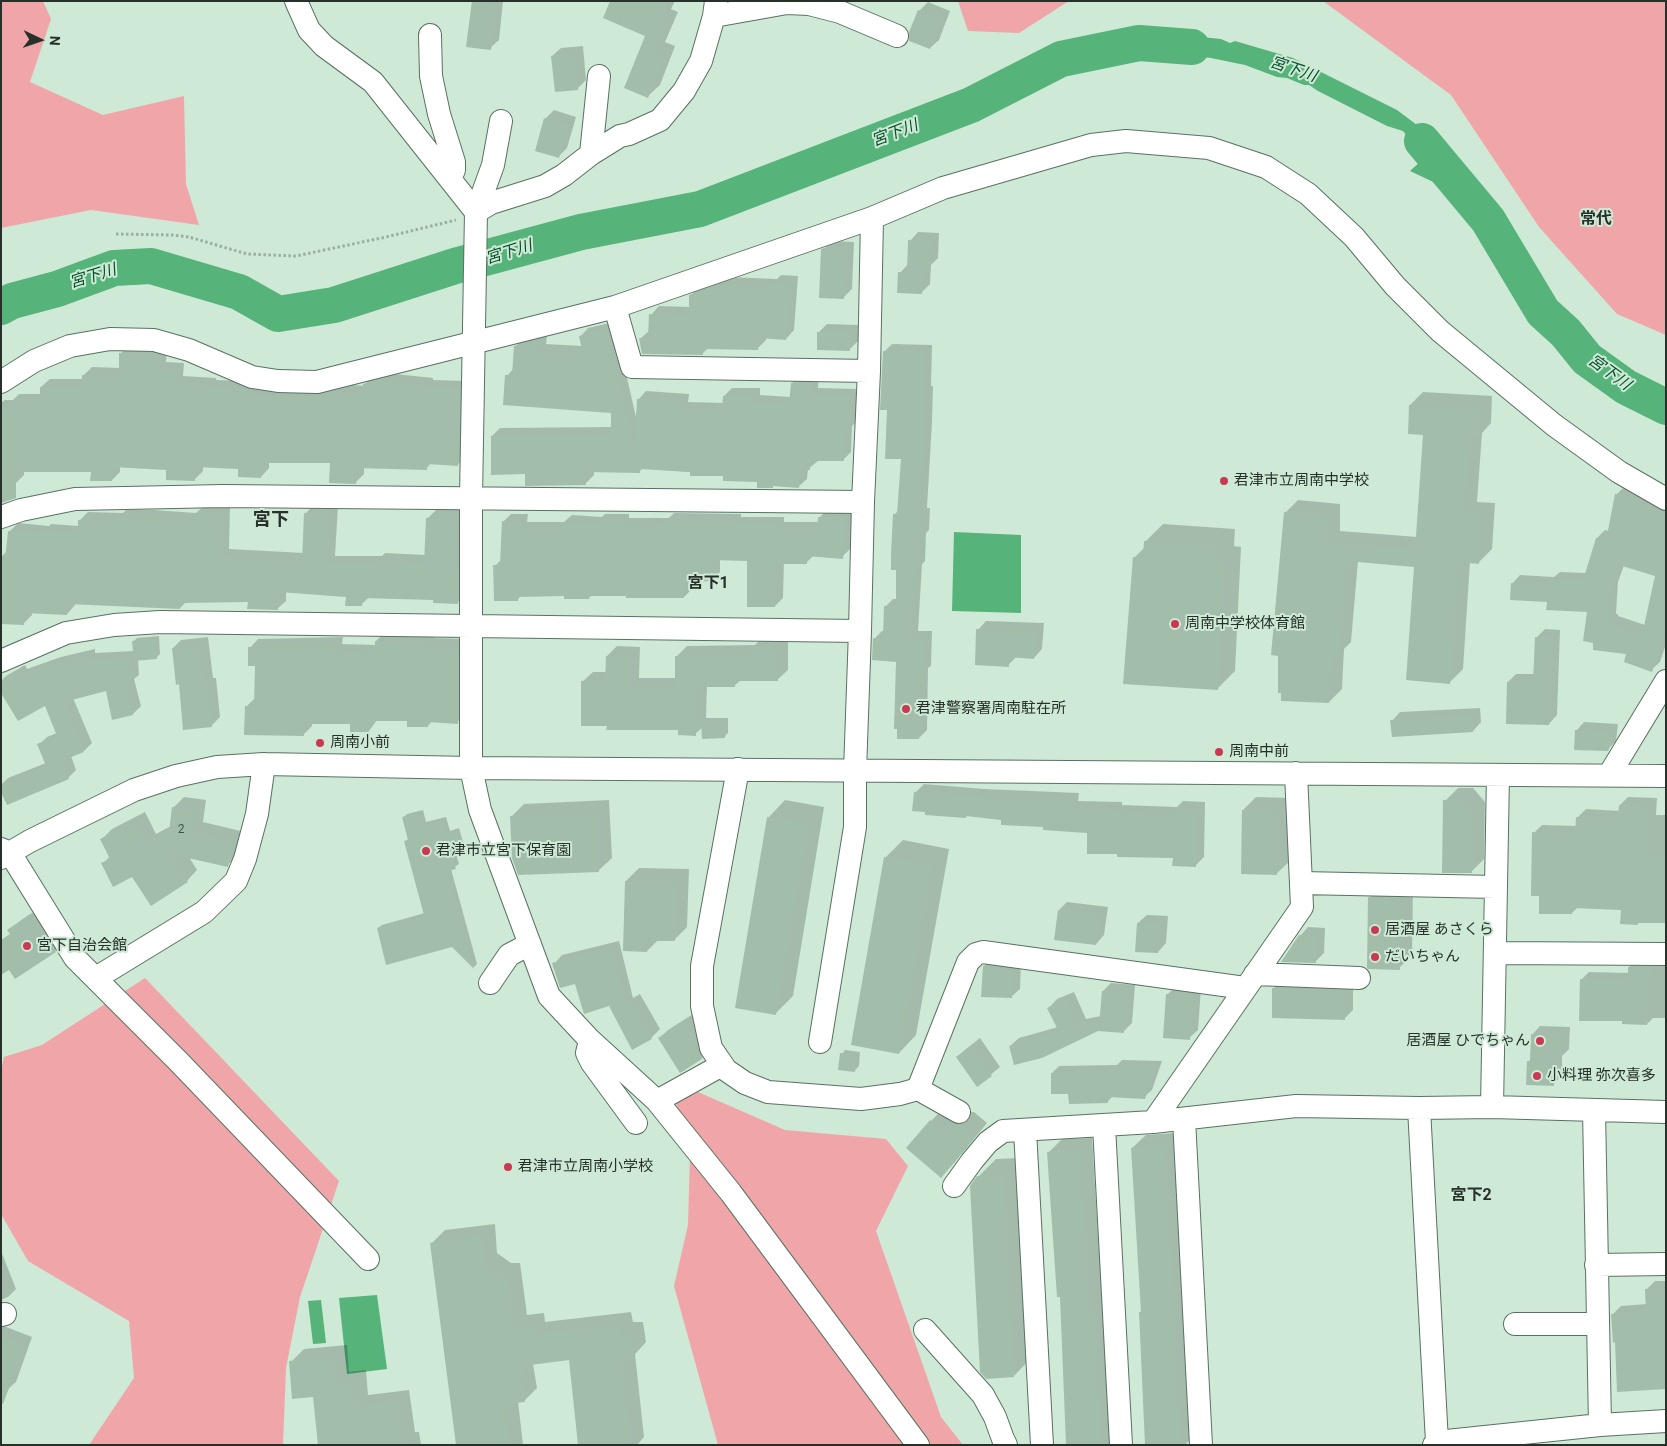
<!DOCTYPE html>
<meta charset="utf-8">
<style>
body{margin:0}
#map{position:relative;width:1667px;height:1446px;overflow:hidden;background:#ceead6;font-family:Roboto,sans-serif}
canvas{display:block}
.frame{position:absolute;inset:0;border:2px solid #27312a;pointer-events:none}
.north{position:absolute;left:15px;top:15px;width:50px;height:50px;-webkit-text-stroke:4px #ceead6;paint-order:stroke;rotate:93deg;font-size:14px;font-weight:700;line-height:20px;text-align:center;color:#27312a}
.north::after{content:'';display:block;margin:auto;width:18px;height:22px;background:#27312a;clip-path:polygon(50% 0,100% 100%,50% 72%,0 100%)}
</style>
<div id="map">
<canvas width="1667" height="1446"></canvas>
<div class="frame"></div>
<div class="north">N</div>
</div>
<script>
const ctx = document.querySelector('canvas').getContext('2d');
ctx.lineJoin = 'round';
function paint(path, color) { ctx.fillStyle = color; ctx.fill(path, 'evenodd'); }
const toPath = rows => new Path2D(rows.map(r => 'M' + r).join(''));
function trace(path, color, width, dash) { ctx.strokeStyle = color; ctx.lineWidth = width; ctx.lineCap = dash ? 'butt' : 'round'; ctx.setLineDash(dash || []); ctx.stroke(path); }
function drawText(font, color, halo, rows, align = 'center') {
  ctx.font = font + ' Roboto,"Noto Sans JP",sans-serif'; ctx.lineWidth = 4; ctx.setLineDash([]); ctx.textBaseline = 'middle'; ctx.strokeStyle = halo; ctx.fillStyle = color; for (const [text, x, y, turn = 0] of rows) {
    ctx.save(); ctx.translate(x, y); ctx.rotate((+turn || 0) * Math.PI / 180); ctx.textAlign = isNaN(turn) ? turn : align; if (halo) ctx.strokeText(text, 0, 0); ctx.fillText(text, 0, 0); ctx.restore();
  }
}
const green = toPath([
 [1,1,43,1,51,19,30,82,103,115,184,96,186,184,199,225,91,210,1,228],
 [958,1,1069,1,1019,33,968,31],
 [1323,1,1666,1,1666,335,1617,314,1539,227,1451,95],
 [145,978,339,1181,300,1297,286,1368,283,1445,89,1445,134,1378,129,1321,28,1261,1,1214,1,1071,4,1057,42,1045],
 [698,1092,785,1130,886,1139,908,1166,876,1231,941,1417,963,1445,718,1445,674,1286,688,1225,690,1154,676,1103]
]);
const water = toPath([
 [1142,31,1221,39,1230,43,1235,41,1293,58,1397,110,1417,125,1425,136,1437,148,1442,146,1450,157,1456,159,1461,174,1444,187,1410,171,1422,160,1419,152,1403,131,1387,126,1318,91,1309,85,1304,85,1287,78,1277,77,1245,65,1211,58,1142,49],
 [954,532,1021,535,1021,613,952,611],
 [377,1295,387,1369,347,1374,339,1298],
 [321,1300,326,1343,313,1344,308,1301]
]);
const shadow = toPath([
 [473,1,503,1,499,40,490,48],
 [612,1,675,1,671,9,678,12,665,42,675,46,660,85,648,96,646,35],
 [928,2,950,11,939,40,930,48,919,11],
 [583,46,586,80,577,89,552,56,561,48],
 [554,110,576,117,567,148,558,157,545,119],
 [918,232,939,233,938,258,931,265,930,284,921,293,900,273,908,264,910,241],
 [831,241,854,242,852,289,843,298,823,250],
 [781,275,798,276,794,330,786,339,766,337,766,340,758,348,708,348,702,354,640,339,650,330,651,315,659,306,690,307,690,296,699,287,727,277,777,279],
 [614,322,636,417,638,400,646,391,689,394,688,402,724,403,724,396,732,388,760,388,760,395,791,397,792,383,800,375,819,375,818,388,856,389,856,422,852,426,851,452,843,460,818,461,808,469,807,479,798,487,724,475,643,468,639,472,594,471,594,475,585,484,527,473,492,436,500,428,612,427,613,411,507,376,514,368,516,346,524,338,547,335,546,344,582,346,580,337,588,328],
 [827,324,858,325,858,341,850,349,818,333],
 [892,344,932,345,931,386,933,386,932,422,927,508,930,508,929,530,926,533,925,561,922,564,918,631,932,631,931,666,928,668,927,730,919,738,897,661,874,639,882,631,884,631,885,607,893,599,897,599,894,515,898,511,902,458,888,409,884,352],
 [129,345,167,347,166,362,184,363,183,376,216,378,216,380,340,384,365,386,365,384,373,376,386,373,433,378,433,380,468,381,466,457,457,465,431,463,426,469,364,467,364,474,355,483,332,462,269,462,269,468,261,477,240,468,203,466,203,471,194,480,167,469,120,466,120,472,112,480,92,471,24,471,24,475,15,484,1,493,1,403,5,400,13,400,19,394,41,394,41,387,50,379,83,379,83,376,92,367,121,368,121,353],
 [1423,392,1492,396,1491,423,1482,433,1477,502,1495,503,1492,549,1479,562,1470,562,1463,669,1450,682,1416,566,1358,561,1351,642,1344,649,1342,689,1329,702,1285,513,1298,500,1340,504,1340,531,1418,537,1425,433,1410,405],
 [1625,486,1666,501,1666,644,1660,662,1651,670,1589,611,1548,601,1512,584,1520,575,1554,577,1560,572,1586,573,1597,538,1605,530,1609,531,1616,495],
 [1624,565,1657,575,1645,625,1618,616,1618,614,1616,614,1618,582],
 [448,503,465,503,466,594,457,603,434,599,369,597,361,605,347,596,286,591,286,601,277,609,249,601,186,602,180,608,75,603,75,605,67,614,32,612,32,615,23,624,1,623,1,557,6,552,9,532,18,523,49,526,51,524,79,526,79,521,88,512,123,513,126,510,154,510,196,513,205,505,230,505,229,549,304,553,306,513,314,505,338,506,335,556,382,556,385,553,425,555,428,518,436,510,442,510],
 [827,510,853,511,850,549,842,557,813,556,806,563,784,562,783,598,775,606,748,559,720,559,720,572,712,580,692,581,692,589,684,597,592,595,589,598,565,595,522,595,518,599,495,566,502,559,503,522,511,514,528,514,527,522,564,522,572,515,602,517,605,514,629,514,629,518,669,518,674,513,741,514,741,517,784,517,784,522,819,522,819,518],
 [1163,524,1235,529,1234,546,1241,547,1235,671,1218,688,1134,558,1145,547,1145,542],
 [986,621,1044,623,1042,649,1034,658,1017,656,1008,665,978,630],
 [1545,629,1560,630,1557,715,1549,724,1508,682,1516,674,1535,674,1536,638],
 [385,632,434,634,434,638,466,639,466,714,457,722,432,721,428,726,408,720,377,720,369,731,351,722,312,722,312,726,303,735,246,707,255,698,256,665,250,648,258,639,343,637,342,644,376,645,376,641],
 [159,636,160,654,156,658,138,659,139,675,134,679,141,706,133,714,107,690,73,698,92,743,84,751,71,756,76,770,68,778,1,785,8,778,46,763,39,745,47,737,57,733,46,704,1,681,6,676,25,665,27,669,61,657,95,649,95,653,134,651,133,642,137,638],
 [208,637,213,678,216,678,220,717,211,726,180,683,173,648,181,640],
 [763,637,788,638,788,670,777,680,741,680,734,686,707,686,706,718,728,718,728,733,724,737,703,727,695,734,679,729,608,725,582,682,593,672,606,672,607,656,617,646,640,647,639,678,677,678,677,656,687,646,755,645],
 [1480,708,1481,722,1473,731,1392,721,1400,712],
 [1584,722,1618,724,1616,741,1608,749,1576,731],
 [924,784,984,789,1079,793,1078,801,1122,802,1122,805,1177,807,1183,801,1205,802,1204,857,1195,866,1174,857,1118,853,1089,832,968,815,966,817,915,793],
 [1458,788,1473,788,1485,802,1484,859,1471,872,1445,801],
 [184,797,206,800,203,822,245,832,238,855,227,865,189,857,197,870,187,881,133,875,103,864,110,856,102,839,112,829,145,812,156,834,171,826,173,808],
 [1256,797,1291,798,1290,861,1276,874,1243,810],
 [1628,797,1657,798,1656,815,1666,815,1666,922,1639,922,1637,924,1622,908,1578,907,1572,913,1534,833,1542,825,1577,826,1577,818,1586,809,1620,811,1620,805],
 [609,800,612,858,598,871,511,817,524,804],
 [785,800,824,807,793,996,775,1014,768,818],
 [423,810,426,822,446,817,450,831,459,828,465,849,461,853,456,854,459,864,451,869,477,964,474,967,453,946,378,928,382,925,425,913,406,841,409,838,403,818,407,814],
 [903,840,949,849,916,1035,899,1053,885,858],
 [639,868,689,869,687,927,674,940,658,940,647,951,626,881],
 [1382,885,1413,886,1412,955,1399,968,1369,898],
 [1067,902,1108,907,1104,935,1096,944,1059,910],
 [35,911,59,947,55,951,9,969,11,934,8,930],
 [1147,915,1168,916,1166,943,1158,952,1138,923],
 [1308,927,1325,928,1324,953,1315,962,1300,936],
 [619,941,633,998,640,994,660,1029,651,1038,609,1004,576,983,554,964,562,955],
 [993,958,1021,961,1020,989,1011,997,984,966],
 [1637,959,1666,959,1666,1018,1653,1018,1647,1024,1623,1020,1581,980,1589,972,1629,973,1629,967],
 [1282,980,1353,983,1353,1010,1345,1018,1274,988],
 [1111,983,1135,985,1132,1023,1123,1032,1098,1030,1010,1046,1019,1038,1058,1027,1049,1008,1057,999,1074,992,1086,1019,1101,1016,1103,991],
 [1176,986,1201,988,1198,1030,1189,1038,1167,995],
 [693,1014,710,1049,702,1058,681,1071,660,1038,668,1030],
 [1540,1026,1570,1027,1569,1049,1562,1056,1562,1076,1553,1084,1528,1062,1531,1059,1532,1035],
 [980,1038,1000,1067,978,1085,957,1057,966,1049],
 [845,1050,860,1052,859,1066,855,1070,842,1054],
 [1122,1060,1162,1061,1152,1090,1144,1097,1113,1096,1107,1102,1070,1092,1052,1073,1059,1066,1117,1065],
 [944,1108,960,1123,971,1112,974,1112,987,1123,954,1163,941,1176,931,1121],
 [1176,1133,1192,1437,1185,1445,1146,1445,1140,1312,1143,1310,1132,1148,1146,1135],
 [1092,1138,1111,1445,1067,1445,1061,1295,1049,1152,1062,1139],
 [1020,1158,1031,1358,1014,1376,978,1177,996,1159],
 [495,1224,497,1253,511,1263,520,1263,527,1315,544,1313,545,1322,631,1312,633,1322,643,1322,646,1342,635,1354,644,1437,637,1445,580,1445,570,1359,533,1364,537,1388,524,1401,518,1401,523,1445,457,1445,432,1243,445,1230],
 [1,1251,16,1289,8,1297,1,1300],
 [1655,1281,1666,1281,1666,1388,1616,1341,1613,1314,1621,1306,1647,1304,1646,1290],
 [1,1325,32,1337,16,1382,7,1390,1,1388],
 [347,1345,349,1372,366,1370,368,1395,409,1390,415,1432,419,1432,421,1445,319,1445,314,1396,291,1362,304,1349]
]);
const river = toPath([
 [1422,141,1488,220,1543,312,1566,333,1587,359,1626,387,1666,407],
 [1,307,12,301,57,289,114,268,151,266,239,292,278,314,334,305,455,266,581,232,700,209,971,105,1061,59,1139,43,1192,47]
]);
const building = toPath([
 [472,1,496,1,491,50,466,47],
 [610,1,669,1,661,20,667,23,654,53,664,57,648,98,624,88,645,36,603,18],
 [918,10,942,20,930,49,909,41,909,32],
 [575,53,578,90,555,92,551,56],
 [544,118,569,126,559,158,535,151],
 [908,240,931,241,930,268,923,268,922,294,897,293,898,272,907,273],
 [824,248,846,250,844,299,819,298,821,249],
 [771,283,790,285,786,340,759,338,758,350,703,349,703,355,642,354,639,338,648,339,649,314,689,316,689,295,718,285,771,287],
 [606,330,633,443,635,443,637,399,681,401,680,410,722,411,723,396,752,396,752,403,789,405,791,383,811,383,810,396,849,397,848,432,844,432,844,461,810,461,810,470,801,470,799,488,773,486,773,488,757,488,757,482,723,481,723,476,690,476,690,472,640,469,640,473,586,472,586,485,525,486,525,474,491,475,491,436,611,435,611,413,503,405,505,375,512,375,514,346,530,342,539,342,538,352,583,355,579,336],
 [817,332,850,333,850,351,817,350],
 [883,351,924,352,923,394,925,394,925,430,919,515,922,516,921,539,918,539,917,570,914,570,914,601,912,601,910,638,925,639,923,675,921,675,919,739,897,739,897,729,894,729,896,662,872,660,873,638,883,639,884,606,896,607,896,570,891,570,891,555,893,514,897,514,901,459,885,459,887,410,880,410],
 [119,353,152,353,159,355,158,370,176,371,175,384,208,386,208,388,249,390,248,395,309,397,310,395,320,395,331,392,363,395,363,384,377,380,425,386,425,388,460,389,458,466,427,464,427,470,356,468,356,484,329,483,330,463,262,463,261,478,238,477,238,469,195,467,195,481,166,480,166,470,113,467,112,481,90,481,91,472,16,472,16,498,1,503,1,408,10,408,10,401,40,402,40,387,82,387,82,375,119,376],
 [1409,405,1480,409,1478,438,1470,437,1464,514,1483,515,1479,564,1459,562,1450,684,1406,680,1414,567,1347,561,1339,656,1332,656,1329,703,1281,701,1281,693,1278,693,1278,656,1271,655,1284,512,1327,516,1327,543,1415,550,1423,435,1408,434],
 [1615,494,1640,499,1643,501,1642,505,1666,512,1666,630,1652,672,1624,662,1626,654,1593,650,1593,643,1583,641,1587,612,1546,610,1547,602,1510,600,1511,583,1550,585,1550,580,1584,581,1585,574,1596,538,1606,541],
 [1619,565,1655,576,1642,635,1610,625,1610,622,1608,622,1610,592],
 [439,511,457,511,454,564,458,564,458,604,433,603,433,600,362,598,362,606,345,606,346,597,279,592,278,610,247,609,248,602,180,603,180,609,68,604,67,615,24,613,24,625,1,624,1,560,5,561,8,531,41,534,41,532,78,534,78,520,117,521,117,518,145,518,195,522,195,513,222,513,221,557,302,562,304,513,330,514,327,564,376,564,376,561,424,564,426,518,438,518],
 [818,517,845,519,843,559,807,556,807,564,776,564,775,607,747,607,747,561,712,560,713,581,684,582,684,598,626,598,626,596,589,596,589,599,564,599,564,596,518,597,518,601,494,601,493,565,500,565,502,521,520,522,520,530,562,530,562,523,596,525,596,522,621,522,621,526,664,525,664,521,734,522,734,524,776,525,776,530,817,530],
 [1144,541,1218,546,1217,563,1224,564,1218,690,1123,684,1133,557,1143,557],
 [976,629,1036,631,1034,659,1009,657,1009,667,975,665],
 [1535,637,1552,638,1549,725,1506,724,1507,682,1533,682],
 [155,639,157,659,134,661,132,641],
 [375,641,425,642,425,647,458,648,458,724,428,722,428,727,407,727,407,721,369,721,369,732,350,732,350,724,304,724,304,736,244,735,245,706,254,707,255,666,248,666,248,647,334,646,334,653,375,654],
 [200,645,204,686,208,686,212,727,183,730,179,684,176,685,172,648],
 [752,647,778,647,778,681,735,681,735,687,698,687,696,736,678,735,678,730,606,730,607,726,581,726,581,681,605,682,606,656,630,657,629,688,675,688,675,656,752,655],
 [87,656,87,661,129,658,131,684,126,684,133,715,112,720,106,691,64,702,84,752,61,761,69,779,7,805,1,792,1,785,46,766,37,744,57,736,45,706,18,721,1,693,1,681,16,672,19,676,52,665],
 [1472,716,1473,732,1392,737,1390,720],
 [724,721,725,738,702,739,701,722],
 [1575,730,1610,732,1609,749,1608,751,1574,750],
 [914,792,975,797,1071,801,1070,809,1114,810,1114,813,1173,815,1173,809,1197,810,1196,867,1172,866,1173,858,1117,857,1117,854,1087,854,1087,833,1043,830,1043,827,1001,825,1001,820,966,816,966,818,925,815,925,812,912,811],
 [1443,800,1459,800,1473,815,1472,873,1442,873],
 [1619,805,1649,806,1648,856,1666,856,1666,923,1638,923,1638,925,1620,924,1621,910,1572,908,1572,914,1539,914,1539,896,1531,896,1532,832,1575,834,1576,817,1618,819],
 [172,807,196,811,193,833,236,842,228,867,170,854,188,882,151,906,132,877,113,887,101,863,110,859,100,839,135,822,145,843,169,832],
 [1242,810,1278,811,1277,875,1241,874],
 [419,813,423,825,442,820,446,834,456,832,462,854,452,856,456,869,447,871,474,969,452,947,386,965,377,928,424,915,404,841,408,840,402,817],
 [597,813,599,872,518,875,512,858,510,816],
 [767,817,808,824,776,1015,735,1008],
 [884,857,932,866,899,1054,851,1045],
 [625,881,676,882,675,941,647,941,647,952,623,951],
 [1368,897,1400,898,1400,970,1368,969,1367,968],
 [1058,910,1100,915,1096,945,1054,940],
 [30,914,56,952,15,979,9,970,1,975,1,940,10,934,7,930],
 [1137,923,1160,924,1158,953,1135,952],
 [1299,935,1317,936,1316,963,1281,962],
 [611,948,625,1005,632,1001,652,1039,632,1050,609,1006,584,1014,575,984,560,988,552,963],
 [983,966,1013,969,1012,998,981,997],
 [1628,967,1651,967,1651,983,1648,983,1647,1025,1622,1024,1622,1021,1579,1021,1580,979,1628,980],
 [1272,988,1345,991,1345,1020,1272,1018],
 [1102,991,1127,993,1124,1033,1098,1031,1042,1058,1014,1065,1009,1046,1059,1032,1047,1008,1065,999,1078,1027,1097,1022,1099,1025],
 [1166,994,1193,996,1190,1040,1163,1038],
 [684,1021,696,1040,698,1051,702,1059,680,1073,658,1038],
 [1531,1034,1562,1035,1561,1059,1555,1058,1554,1086,1526,1085,1527,1061,1530,1061],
 [971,1046,992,1076,977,1087,956,1057],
 [840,1053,857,1055,855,1072,838,1070],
 [1113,1066,1156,1067,1145,1099,1108,1097,1108,1103,1069,1104,1068,1094,1051,1094,1051,1073,1113,1071],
 [930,1120,947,1135,956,1124,961,1125,975,1137,941,1178,906,1148],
 [1164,1145,1173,1290,1180,1445,1145,1445,1139,1312,1141,1312,1131,1148],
 [1080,1150,1090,1315,1095,1315,1101,1445,1066,1445,1060,1297,1057,1297,1047,1152],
 [1003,1175,1014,1377,986,1379,980,1372,970,1186,977,1176],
 [482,1236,485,1266,498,1276,507,1275,514,1328,531,1325,532,1335,618,1325,620,1335,631,1335,634,1356,621,1358,631,1445,578,1445,569,1360,523,1366,523,1376,521,1376,525,1402,504,1404,509,1445,456,1445,430,1243],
 [1666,1288,1666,1389,1617,1392,1615,1342,1613,1343,1611,1314,1646,1312,1645,1289],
 [1,1337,25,1345,3,1404,1,1403],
 [334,1357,336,1384,353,1382,355,1407,397,1402,402,1445,318,1445,313,1397,292,1399,289,1361]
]);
const path = toPath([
 [116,234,172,235,189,237,247,254,296,256,386,237,456,220]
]);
const minor = toPath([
 [296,1,309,30,324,46,373,82,476,212],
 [714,16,787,3,809,4,840,12,897,36],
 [430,35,431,76,439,114,454,162,454,170,450,179],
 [501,121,493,165,476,212,471,497,471,768,480,810,549,996,588,1038,657,1101,731,1193,918,1445],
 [591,154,599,76],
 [476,212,491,203,545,186,564,175,591,154,620,136,629,134,660,120,684,91,701,61,714,16,716,1],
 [615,307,632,367,869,371],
 [1,382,34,361,70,346,110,339,154,340,189,350,252,377,278,381,317,382,615,307,872,218,943,188,1091,145,1126,141,1209,148,1266,167,1308,194,1354,237,1395,286,1440,331,1554,425,1619,472,1666,499],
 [1,517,21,510,75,499,223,496,863,502],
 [1,661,66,633,114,625,160,622,860,631],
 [738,769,702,966,702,1006,711,1048,726,1070,745,1083,768,1092,861,1099,900,1094,918,1089,968,962,976,954,983,952,1245,988],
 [1609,775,1666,681],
 [1,849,10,853,75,958,179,1062,368,1259],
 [1,858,30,841,134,790,176,776,217,767,264,764,471,768,1666,776],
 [1301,883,1496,887],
 [1495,953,1666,954],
 [1255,974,1359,978],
 [96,978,204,912,236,881,245,859,257,814,264,764],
 [490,983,509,955,530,944],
 [590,1041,587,1053,592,1063,636,1123],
 [820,1042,855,827,855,771,860,631,863,502,869,371,872,218],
 [918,1089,959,1112],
 [657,1101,722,1065],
 [1492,1107,1498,775],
 [1419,1108,1437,1442],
 [1594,1110,1600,1425],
 [1184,1119,1201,1445],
 [1153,1122,1302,907,1296,773],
 [1104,1126,1121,1445],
 [1025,1130,1042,1445],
 [954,1186,972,1161,988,1142,1003,1131,1153,1122,1296,1106,1419,1108,1492,1107,1666,1112],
 [1596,1265,1666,1264],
 [1,1315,5,1314],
 [1515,1324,1598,1324],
 [925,1330,983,1395,995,1417,1003,1439,1006,1445],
 [1434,1445,1437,1442,1600,1425,1666,1421]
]);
const markers = [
 [1224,481,5,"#c93951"],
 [1175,624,5,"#c93951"],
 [906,709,5,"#c93951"],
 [320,743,5,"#c93951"],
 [1219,752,5,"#c93951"],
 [426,851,5,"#c93951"],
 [1375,930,5,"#c93951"],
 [27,946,5,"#c93951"],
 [1375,957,5,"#c93951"],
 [1540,1041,5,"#c93951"],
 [1537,1076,5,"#c93951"],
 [508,1167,5,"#c93951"]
];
const numberNames = [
 ["2",181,830]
];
const poiNames = [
 ["君津市立周南中学校",1234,481],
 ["周南中学校体育館",1185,624],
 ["君津警察署周南駐在所",916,709],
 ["周南小前",330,743],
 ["周南中前",1229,752],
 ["君津市立宮下保育園",436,851],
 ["居酒屋 あさくら",1385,930],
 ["宮下自治会館",37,946],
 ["だいちゃん",1385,957],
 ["居酒屋 ひでちゃん",1530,1041,"right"],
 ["小料理 弥次喜多",1547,1076],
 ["君津市立周南小学校",518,1167]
];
const waterNames = [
 ["宮下川",1293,70,19],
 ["宮下川",895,134,-21],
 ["宮下川",509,253,-17],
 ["宮下川",93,277,-17],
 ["宮下川",1609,373,36]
];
const neighbourhoodNames = [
 ["常代",1596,220],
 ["宮下1",708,584],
 ["宮下2",1471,1196]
];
const quarterNames = [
 ["宮下",271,520]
];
paint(green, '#f0a5a9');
paint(water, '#56b37a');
paint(shadow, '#0003');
trace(river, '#56b37a', 36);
paint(building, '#a2bdaa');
trace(minor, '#597260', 24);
trace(path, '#99b0a0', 3, [2.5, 2.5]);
trace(minor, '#fff', 22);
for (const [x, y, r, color] of markers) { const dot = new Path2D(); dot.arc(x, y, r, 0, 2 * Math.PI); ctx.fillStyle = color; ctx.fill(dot); trace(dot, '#ceead6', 2); }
drawText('12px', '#46544a', null, numberNames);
drawText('15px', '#27312a', '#ceead6', poiNames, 'left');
drawText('italic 16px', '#06502b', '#ceead6', waterNames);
drawText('bold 16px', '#27312a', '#ceead6', neighbourhoodNames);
drawText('bold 18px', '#27312a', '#ceead6', quarterNames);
</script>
